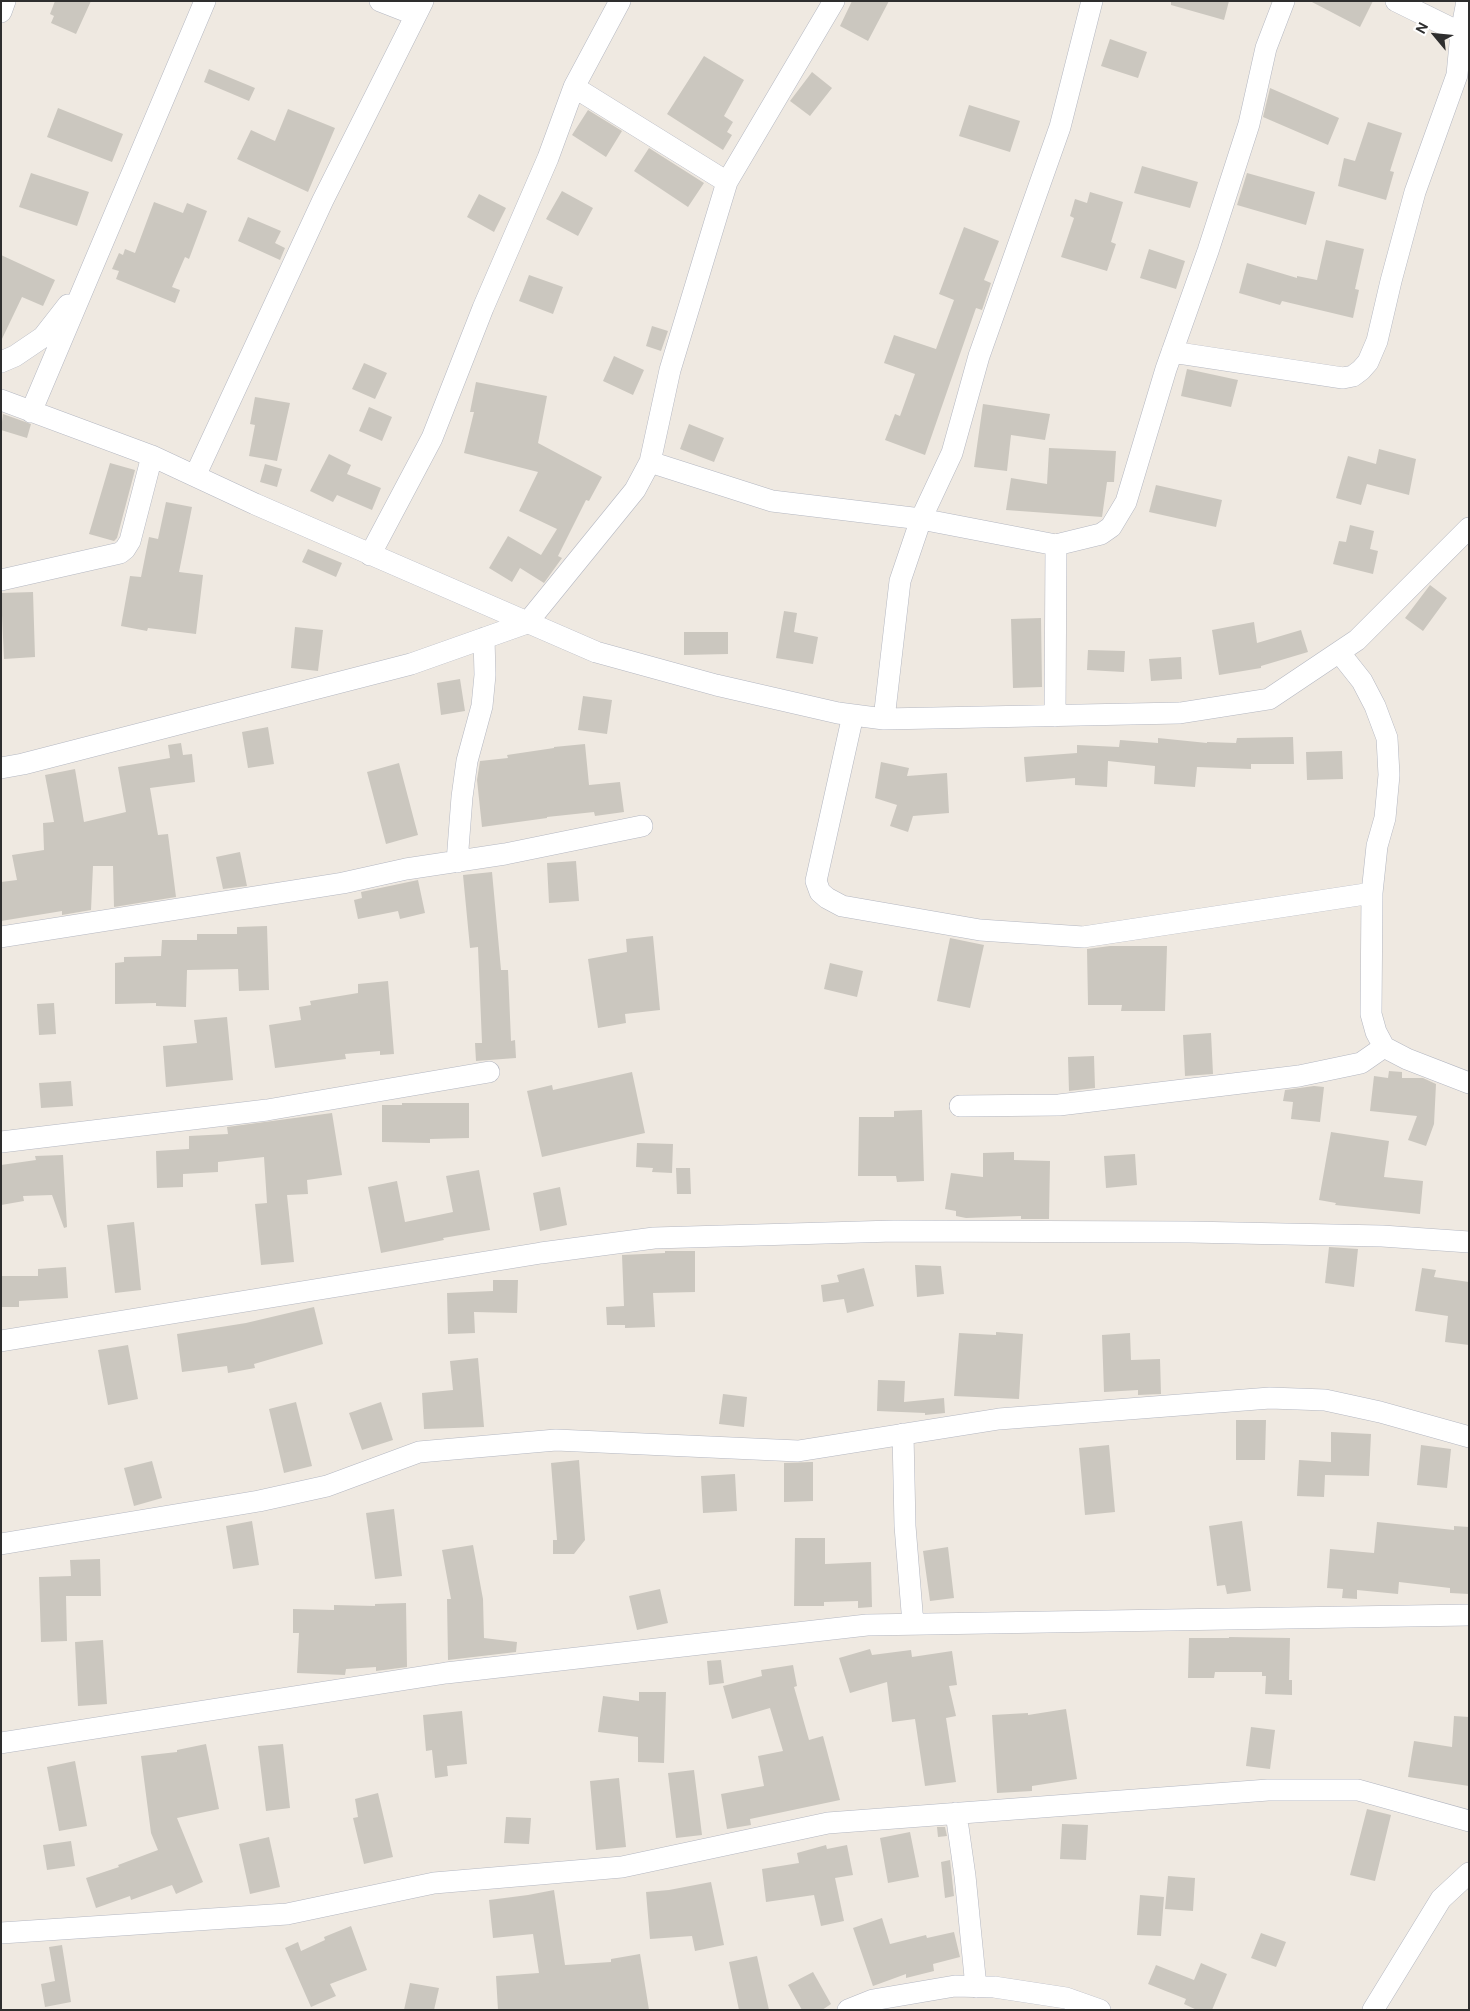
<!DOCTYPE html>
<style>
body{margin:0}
#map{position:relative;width:1470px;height:2011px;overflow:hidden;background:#efe9e1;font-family:"DM Sans",sans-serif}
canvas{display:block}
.frame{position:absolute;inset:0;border:2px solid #2e2e2e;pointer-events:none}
.north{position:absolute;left:1410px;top:10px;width:50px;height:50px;-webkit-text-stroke:4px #fff;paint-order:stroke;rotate:298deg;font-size:14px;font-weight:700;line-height:20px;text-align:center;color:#2e2e2e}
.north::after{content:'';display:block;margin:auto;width:18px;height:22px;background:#2e2e2e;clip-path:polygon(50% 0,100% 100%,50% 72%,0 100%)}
</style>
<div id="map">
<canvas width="1470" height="2011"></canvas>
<div class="frame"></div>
<div class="north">N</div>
</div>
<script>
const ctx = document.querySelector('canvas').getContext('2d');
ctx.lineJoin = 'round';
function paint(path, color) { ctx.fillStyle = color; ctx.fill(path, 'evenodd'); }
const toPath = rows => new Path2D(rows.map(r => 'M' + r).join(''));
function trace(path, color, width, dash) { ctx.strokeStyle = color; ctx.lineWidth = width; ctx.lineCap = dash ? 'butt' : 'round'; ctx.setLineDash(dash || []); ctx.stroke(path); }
const building = toPath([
 [55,1,91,1,76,34,51,23,54,16,50,14],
 [852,1,889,1,868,41,840,26],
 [1171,1,1229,1,1224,20,1171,5],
 [1310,1,1373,1,1360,27],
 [1110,39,1147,52,1138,78,1101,66],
 [704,56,744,80,724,116,733,122,727,132,732,135,723,150,667,114],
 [209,69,255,88,249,101,204,82],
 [812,72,832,88,810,116,790,101],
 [1270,88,1339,118,1328,145,1263,117],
 [969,105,1020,121,1010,152,959,136],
 [58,108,123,134,112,162,47,137],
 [288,109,335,128,308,192,237,159,251,130,275,141],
 [588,110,622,131,606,157,572,135],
 [1368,122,1402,133,1390,171,1394,172,1386,200,1338,186,1344,158,1355,161],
 [649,148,704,183,688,207,634,171],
 [1142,166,1198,182,1190,208,1134,193],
 [31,173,89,192,77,226,19,207],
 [1247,173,1315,192,1306,225,1237,205],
 [562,191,593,208,578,236,546,219],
 [1090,192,1123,202,1111,242,1116,244,1107,271,1061,257,1074,218,1070,216,1075,199,1087,203],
 [479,194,506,208,494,232,467,217],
 [154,202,183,213,187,203,207,211,189,259,185,257,172,287,180,290,175,303,116,279,119,271,112,269,119,253,123,255,125,249,135,253],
 [248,217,281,231,275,243,285,248,280,260,238,241],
 [964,227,999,241,984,280,991,283,982,310,976,308,925,455,885,440,895,414,900,416,915,374,884,363,894,335,936,349,954,300,939,294],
 [1326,240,1364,249,1355,289,1359,290,1353,318,1282,301,1280,305,1239,293,1247,263,1297,278,1297,276,1317,280],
 [1149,249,1185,261,1176,289,1140,278],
 [1,255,55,280,43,306,22,297,1,341],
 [529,275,563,287,553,314,519,301],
 [652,326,668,331,661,351,646,346],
 [614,356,644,370,633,395,603,381],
 [364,363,387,373,375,399,352,389],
 [1187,369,1238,380,1231,407,1181,396],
 [476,382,547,396,538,443,602,477,589,501,586,500,558,556,562,558,544,583,520,568,512,582,489,568,508,536,541,555,557,529,519,511,538,472,464,453,474,412,470,412],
 [255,397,290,403,277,461,249,456,255,425,250,424],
 [983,404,1050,414,1045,440,1011,435,1007,471,974,467],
 [369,407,392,417,382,441,359,431],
 [3,414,31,424,27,438,1,430],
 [689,424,724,438,714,462,680,449],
 [1049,448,1116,451,1114,482,1107,482,1102,517,1006,510,1011,478,1047,484],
 [1379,449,1416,459,1409,495,1367,484,1361,505,1336,498,1348,456,1376,464],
 [329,454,351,465,347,474,381,488,372,510,337,495,333,502,310,491],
 [110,463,135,470,117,538,114,541,89,534],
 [265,464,282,469,277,487,260,482],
 [1156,485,1222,500,1216,527,1149,512],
 [166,502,192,507,179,572,203,575,196,634,148,628,147,631,121,626,130,576,141,577,149,537,158,539],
 [1350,525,1374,531,1370,549,1378,551,1373,574,1333,564,1339,541,1346,542],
 [308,549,342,563,336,577,302,562],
 [1430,585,1447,598,1423,631,1405,618],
 [33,592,35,657,4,659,1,593],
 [784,611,797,613,794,632,818,637,813,664,776,658],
 [1041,618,1042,687,1013,688,1011,619],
 [1254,622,1257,643,1301,630,1308,652,1261,666,1261,668,1219,675,1212,630],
 [295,627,323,630,318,671,291,668],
 [684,632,728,632,728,654,684,655],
 [1088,650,1125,651,1124,672,1087,670],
 [1181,657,1182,679,1151,681,1149,659],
 [460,679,465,711,441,715,437,683],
 [583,696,612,700,607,734,578,730],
 [268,727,274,764,248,768,242,732],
 [1293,737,1294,764,1251,764,1251,769,1197,767,1195,787,1154,784,1155,766,1108,761,1107,787,1075,785,1075,778,1026,782,1024,757,1077,753,1077,745,1119,747,1120,740,1158,743,1158,738,1207,743,1207,742,1236,743,1237,738],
 [181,743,183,755,192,754,195,782,150,788,158,835,168,834,176,897,114,907,113,866,93,866,91,910,62,915,62,911,1,921,1,882,17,880,12,855,44,850,43,823,54,822,45,775,75,769,84,822,126,812,118,767,170,758,168,745],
 [585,744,589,785,620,782,624,812,595,816,594,812,547,817,547,818,482,827,477,780,480,761,508,758,507,755,554,748,554,747],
 [1342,751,1343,779,1307,780,1306,752],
 [881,762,909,768,907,776,947,773,949,813,913,816,908,832,890,826,897,805,875,798],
 [399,763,418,835,386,844,367,772],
 [240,852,247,886,223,889,216,857],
 [576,861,579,901,549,903,547,863],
 [492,872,501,970,508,970,511,1041,515,1040,516,1058,476,1061,475,1043,482,1043,478,947,470,948,463,875],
 [418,880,425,913,400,919,398,911,358,919,354,900,362,898,361,892],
 [267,926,269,990,239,991,238,969,187,970,186,1007,156,1006,156,1003,115,1004,115,963,124,962,124,957,161,956,162,940,197,940,197,934,237,934,237,927],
 [653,936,660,1010,625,1014,626,1023,598,1028,588,959,627,952,626,939],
 [950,938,984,945,970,1008,937,1001],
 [1110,946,1167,946,1165,1011,1121,1011,1122,1005,1088,1005,1087,949],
 [830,963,863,971,857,997,824,989],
 [388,981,394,1054,380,1055,380,1051,345,1054,346,1059,275,1068,269,1025,301,1020,299,1007,311,1005,310,1001,358,993,358,984],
 [54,1003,56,1034,39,1035,37,1004],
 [227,1017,233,1080,166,1087,163,1046,197,1043,194,1020],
 [1211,1033,1213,1074,1185,1076,1183,1035],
 [1094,1056,1095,1088,1069,1091,1068,1057],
 [1389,1071,1402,1072,1402,1078,1423,1078,1436,1084,1434,1124,1426,1146,1408,1140,1417,1116,1370,1111,1374,1076,1388,1078],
 [632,1072,645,1133,542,1157,527,1091,552,1085,553,1090],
 [71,1081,73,1106,41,1108,39,1083],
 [1314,1086,1324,1087,1320,1122,1291,1119,1293,1102,1283,1101,1285,1090],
 [402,1103,469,1103,469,1138,430,1139,430,1143,382,1142,382,1105,402,1105],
 [922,1110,924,1181,897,1182,896,1176,858,1176,859,1117,894,1117,894,1111],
 [332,1113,342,1175,307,1180,308,1194,287,1195,294,1262,261,1265,255,1204,267,1203,264,1157,218,1162,218,1172,183,1174,183,1187,157,1188,156,1151,189,1149,189,1136,228,1134,227,1127],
 [1331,1132,1389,1141,1384,1177,1423,1181,1420,1214,1335,1205,1336,1203,1319,1200],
 [637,1143,673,1144,672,1173,652,1172,653,1168,636,1167],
 [1014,1152,1014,1160,1050,1161,1049,1219,1021,1219,1021,1216,966,1218,956,1216,956,1211,945,1209,951,1173,983,1177,983,1153],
 [1135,1154,1137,1185,1106,1188,1104,1156],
 [63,1155,67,1227,64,1228,52,1195,23,1196,24,1201,1,1205,1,1165,36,1160,35,1156],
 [676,1168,690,1168,691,1194,677,1194],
 [479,1170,490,1230,443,1238,444,1240,381,1253,368,1187,397,1181,405,1222,453,1212,446,1176],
 [560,1187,567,1225,540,1231,533,1193],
 [134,1222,141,1290,115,1293,107,1225],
 [1329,1247,1358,1249,1354,1287,1325,1283],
 [665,1251,695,1251,695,1292,653,1293,655,1327,625,1328,625,1325,607,1325,606,1307,624,1306,622,1255,665,1253],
 [915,1265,941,1266,944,1294,917,1297],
 [66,1267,68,1298,19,1301,19,1307,1,1307,1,1276,38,1276,38,1269],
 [864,1268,874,1306,847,1313,844,1299,823,1302,821,1285,839,1282,837,1275],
 [1422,1268,1436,1270,1434,1277,1469,1282,1469,1345,1445,1342,1448,1316,1415,1311],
 [493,1280,518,1280,517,1313,474,1312,475,1333,448,1334,447,1293,493,1291],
 [314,1307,323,1344,254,1364,255,1368,228,1373,227,1366,182,1372,177,1334,246,1323],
 [996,1332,1023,1334,1019,1399,954,1396,959,1333,996,1335],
 [1130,1333,1131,1360,1160,1359,1161,1394,1138,1395,1138,1390,1104,1392,1102,1335],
 [128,1345,138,1399,108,1405,98,1350],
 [478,1358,484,1427,424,1429,422,1393,453,1390,450,1361],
 [878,1380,905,1381,904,1402,944,1398,945,1413,925,1415,925,1413,877,1411],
 [723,1394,747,1397,744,1427,719,1424],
 [296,1402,312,1466,284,1473,269,1409],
 [381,1402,393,1440,362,1450,349,1413],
 [1236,1420,1266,1420,1265,1460,1236,1460],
 [1331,1432,1371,1434,1369,1476,1325,1475,1324,1497,1297,1496,1299,1460,1331,1462],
 [1109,1445,1115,1512,1085,1515,1079,1448],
 [1421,1445,1451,1449,1447,1488,1417,1485],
 [579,1460,585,1540,574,1554,553,1554,553,1540,557,1540,551,1463],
 [152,1461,162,1498,134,1506,124,1468],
 [811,1462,813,1462,813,1501,784,1502,784,1463],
 [735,1474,737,1511,703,1513,701,1476],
 [394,1509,402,1576,375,1579,366,1513],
 [252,1521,259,1565,233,1569,226,1526],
 [1242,1521,1251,1591,1227,1594,1225,1585,1217,1586,1209,1526],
 [1377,1522,1454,1530,1454,1526,1469,1527,1469,1594,1450,1593,1450,1588,1399,1582,1398,1594,1357,1590,1357,1599,1342,1598,1343,1589,1327,1588,1330,1549,1374,1553],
 [795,1538,825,1538,825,1564,871,1562,872,1607,858,1608,858,1601,824,1602,824,1606,794,1606],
 [473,1545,483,1599,484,1638,517,1642,516,1652,448,1660,447,1599,451,1599,442,1550],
 [948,1547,954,1598,930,1601,923,1551],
 [100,1559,101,1596,66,1596,67,1641,41,1642,39,1577,71,1576,70,1560],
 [660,1589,668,1623,637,1630,629,1596],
 [406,1603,407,1667,376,1671,376,1667,346,1669,345,1675,297,1673,299,1633,293,1633,293,1609,334,1610,334,1605,375,1606,375,1604],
 [1229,1637,1290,1638,1289,1680,1292,1680,1292,1695,1265,1694,1266,1676,1262,1676,1262,1672,1215,1672,1214,1678,1188,1678,1189,1638,1229,1638],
 [103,1640,107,1704,78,1706,75,1642],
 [870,1649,872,1655,911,1650,912,1657,952,1651,957,1685,949,1686,956,1716,946,1718,956,1782,925,1786,915,1719,892,1722,887,1682,850,1693,839,1658],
 [721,1660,724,1683,709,1685,707,1661],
 [793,1665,797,1686,794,1687,809,1740,823,1736,840,1800,750,1819,751,1825,727,1829,721,1794,764,1786,758,1756,783,1751,770,1708,732,1719,723,1686,762,1676,761,1670],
 [639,1692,666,1692,664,1763,638,1762,638,1737,598,1732,603,1696,639,1701],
 [1066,1709,1077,1779,1032,1786,1032,1791,997,1793,992,1715,1028,1713,1028,1715],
 [462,1711,467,1764,447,1766,448,1776,435,1778,432,1750,426,1751,423,1715],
 [1454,1716,1469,1717,1469,1786,1408,1777,1414,1741,1452,1747],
 [1251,1727,1275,1730,1270,1769,1246,1766],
 [206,1744,219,1809,177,1818,203,1882,176,1894,172,1885,131,1900,130,1896,96,1908,86,1878,119,1867,118,1865,158,1850,151,1833,141,1756,177,1752,177,1750],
 [283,1744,290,1808,266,1811,258,1746],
 [75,1761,87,1826,59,1831,47,1767],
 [694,1770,702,1835,676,1838,668,1773],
 [619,1778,626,1847,596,1850,590,1781],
 [378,1793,393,1857,364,1864,353,1818,358,1817,355,1799],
 [1367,1809,1391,1815,1375,1881,1350,1875],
 [506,1817,531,1818,529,1844,504,1843],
 [1062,1824,1088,1825,1086,1860,1060,1859],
 [937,1827,945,1827,947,1836,938,1837],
 [910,1832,919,1877,888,1883,880,1838],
 [269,1837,280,1887,250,1894,239,1844],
 [71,1841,75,1866,47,1870,43,1845],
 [826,1845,827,1849,847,1845,853,1875,835,1878,844,1921,821,1926,814,1895,766,1902,762,1869,799,1863,797,1853],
 [950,1860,954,1896,945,1898,941,1862],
 [1168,1876,1195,1878,1193,1911,1165,1909],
 [711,1882,724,1945,695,1951,692,1936,650,1939,646,1892,669,1890],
 [554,1890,565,1965,611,1962,611,1959,640,1954,649,2010,498,2010,496,1976,539,1973,533,1934,493,1938,489,1900,528,1895],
 [1140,1895,1164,1897,1161,1936,1137,1935],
 [882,1918,890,1944,926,1935,927,1938,954,1932,960,1957,933,1964,934,1971,906,1978,906,1974,873,1986,853,1928],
 [351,1926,367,1970,330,1984,336,1996,311,2007,285,1948,298,1942,301,1951,325,1940,324,1937],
 [1261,1933,1286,1942,1276,1967,1251,1958],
 [62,1945,71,2002,45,2007,41,1984,55,1981,49,1947],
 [757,1956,769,2010,739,2010,729,1962],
 [1201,1963,1227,1974,1212,2010,1197,2010,1184,2004,1186,1999,1148,1984,1156,1965,1194,1980],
 [813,1972,831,2004,822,2010,802,2010,788,1985],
 [410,1983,439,1988,434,2010,404,2010]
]);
const minor = toPath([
 [380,1,416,15],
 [1396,1,1461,33],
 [1,12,5,1],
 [574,87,727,182],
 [1172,352,1343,378,1353,376,1361,370,1368,362,1377,341,1391,281,1415,192,1457,75,1461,33,1467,1],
 [1,362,15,356,43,337,68,305],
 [1,400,152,456,255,504,596,652,716,685,838,713,884,719,1180,713,1269,699,1357,640,1469,528],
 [31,412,205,1],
 [650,462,772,501,921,519,1056,545],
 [195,476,323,200,423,1],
 [370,555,432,438,483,308,548,158,574,87,620,1],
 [1,580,120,553,125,549,130,541,152,456],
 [1339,652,1362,681,1375,706,1387,738,1389,775,1385,818,1377,846,1372,893,1371,1014,1376,1032,1384,1047,1407,1059,1469,1083],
 [853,715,816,881,820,892,827,898,842,906,980,930,1083,937,1372,893],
 [1055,716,1056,545,1101,534,1111,527,1126,502,1166,369,1208,251,1249,124,1266,48,1284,1],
 [884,719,900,581,921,519,952,453,979,356,1060,127,1092,1],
 [1,768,23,764,411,664,527,623,635,490,650,462,670,370,727,182,834,1],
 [457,862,462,797,467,761,482,706,485,675,484,638],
 [1,937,343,883,406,869,505,854,642,826],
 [960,1106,1059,1105,1299,1076,1361,1063,1384,1047],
 [1,1142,267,1110,489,1072],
 [1,1341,541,1253,654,1238,894,1231,1189,1232,1382,1236,1469,1242],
 [903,1434,905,1526,913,1624],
 [1,1544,259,1501,327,1486,419,1452,556,1440,798,1451,999,1419,1270,1398,1325,1400,1380,1412,1469,1437],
 [1,1743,446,1673,867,1625,1469,1615],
 [956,1813,965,1876,976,1987],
 [1,1933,287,1914,434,1883,622,1867,828,1823,1268,1790,1358,1790,1469,1821],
 [848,2010,873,2000,955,1986,994,1987,1066,1998,1100,2010],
 [1373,2010,1441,1899,1469,1873]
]);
paint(building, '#cbc7bf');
trace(minor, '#b4b7c1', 22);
trace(minor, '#fff', 21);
</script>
